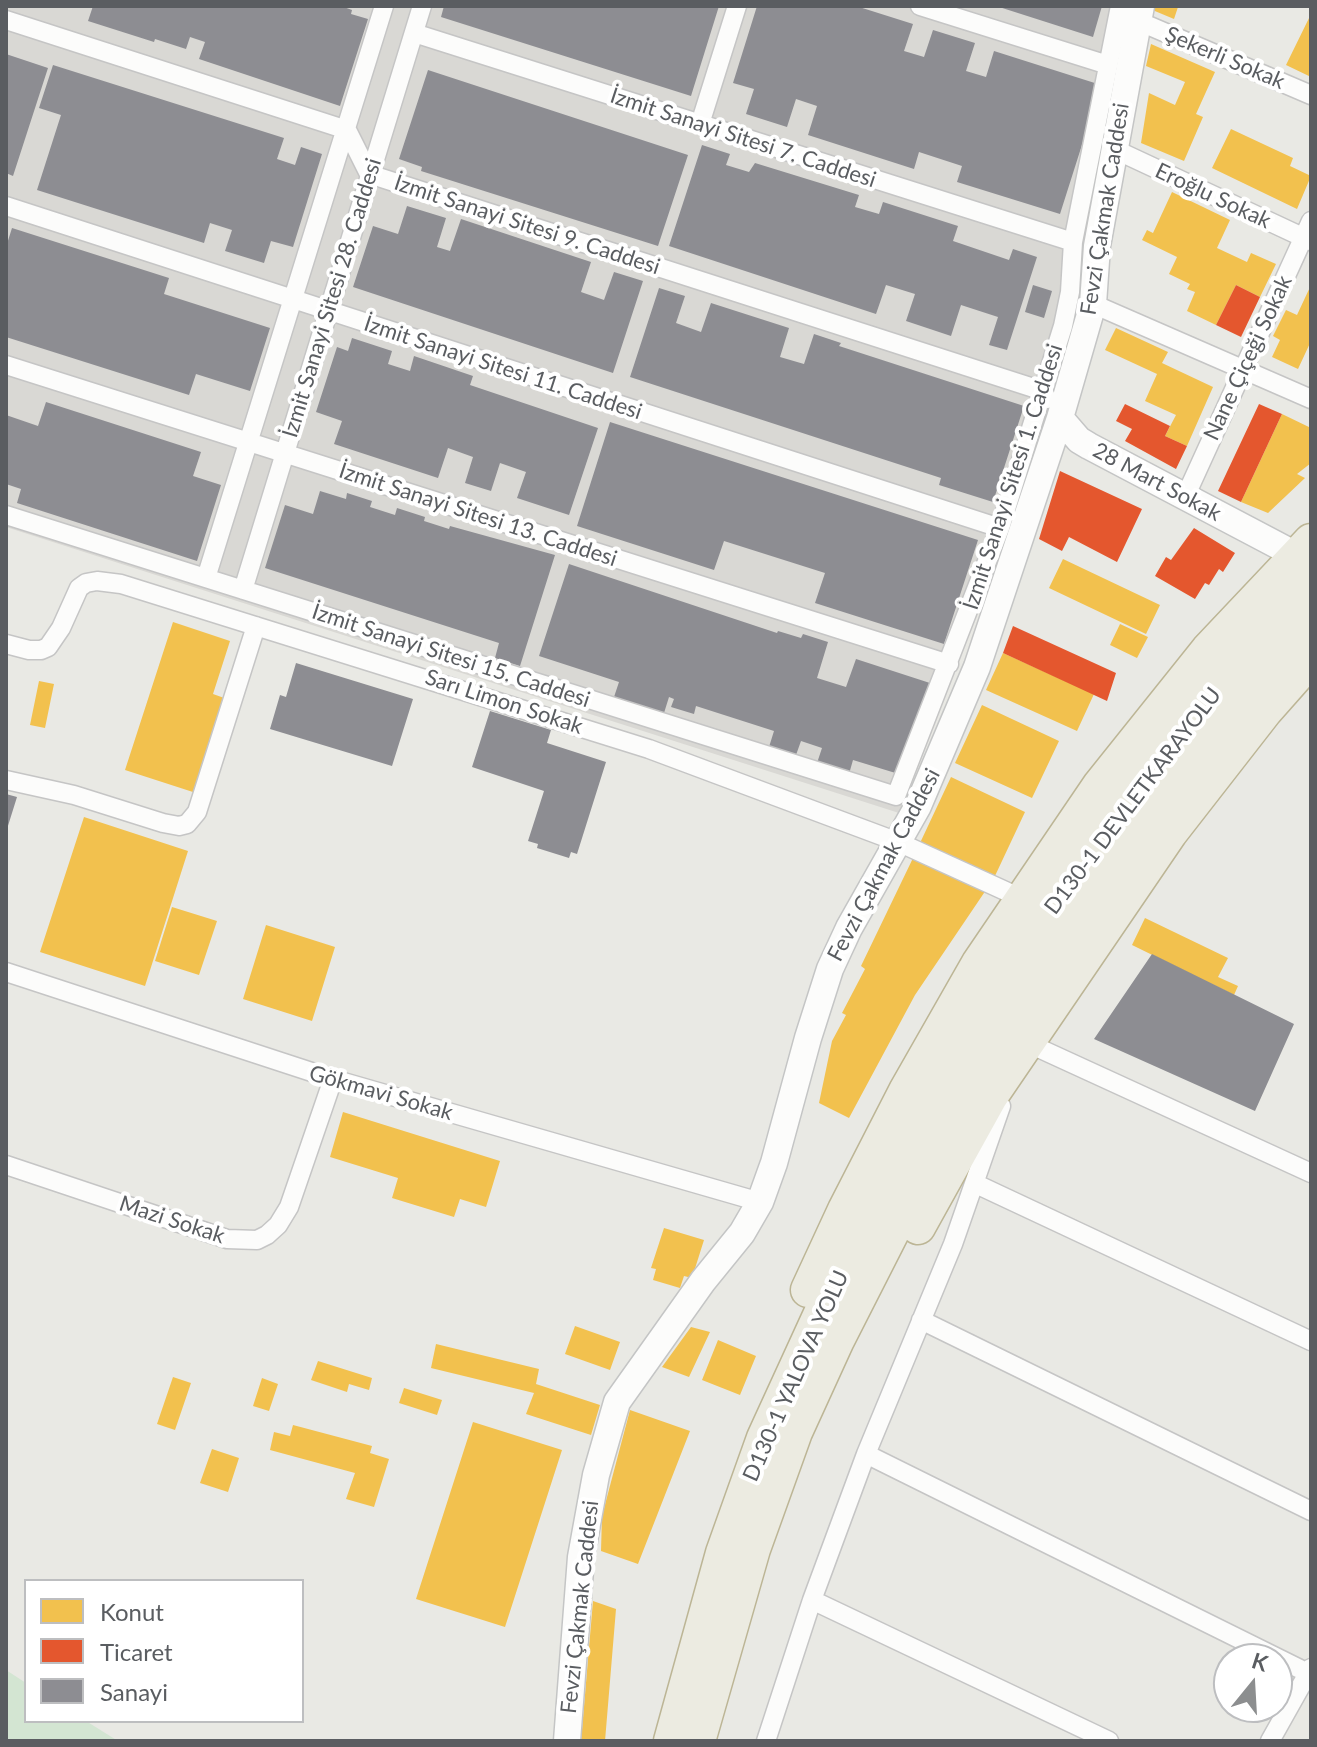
<!DOCTYPE html>
<meta charset="utf-8">
<style>
body{margin:0}
#map{position:relative;width:1317px;height:1747px;overflow:hidden;background:#e9e9e4;font-family:Lato,sans-serif}
canvas{display:block}
.frame{position:absolute;inset:0;border:8px solid #5a5d61;pointer-events:none}
.legend{position:absolute;left:24px;top:1579px;width:280px;height:144px;box-sizing:border-box;background:#fff;border:2px solid #bdbec0;margin:0;padding:10px 14px;list-style:none;font-size:24px;color:#5a5d61}
.legend li{display:flex;align-items:center;gap:16px;height:40px}
.legend b{width:40px;border:2px solid #bdbec0}
.north{position:absolute;left:1213px;top:1643px;width:80px;height:80px;box-sizing:border-box;background:#fff;border:2px solid #bdbec0;border-radius:50%;rotate:18deg;font-size:22px;font-weight:700;line-height:32px;text-align:center;color:#5a5d61}
.north::after{content:'';display:block;margin:auto;width:28px;height:36px;background:#8c8e8f;clip-path:polygon(50% 0,100% 100%,50% 72%,0 100%)}
</style>
<div id="map">
<canvas width="1317" height="1747"></canvas>
<div class="frame"></div>
<ul class="legend">
<li><b style="height:22px;background:#f2c14e"></b>Konut</li>
<li><b style="height:22px;background:#e4572e"></b>Ticaret</li>
<li><b style="height:22px;background:#8d8d92"></b>Sanayi</li>
</ul>
<div class="north">K</div>
</div>
<script>
const ctx = document.querySelector('canvas').getContext('2d');
ctx.lineJoin = 'round';
function paint(path, color) { ctx.fillStyle = color; ctx.fill(path, 'evenodd'); }
const toPath = rows => new Path2D(rows.map(r => 'M' + r).join(''));
function trace(path, color, width, dash) { ctx.strokeStyle = color; ctx.lineWidth = width; ctx.lineCap = dash ? 'butt' : 'round'; ctx.setLineDash(dash || []); ctx.stroke(path); }
function drawText(font, color, halo, rows, align = 'center') {
  ctx.font = font + ' Lato,sans-serif'; ctx.lineWidth = 8; ctx.setLineDash([]); ctx.textBaseline = 'middle'; ctx.strokeStyle = halo; ctx.fillStyle = color; for (const [text, x, y, turn = 0] of rows) {
    ctx.save(); ctx.translate(x, y); ctx.rotate((+turn || 0) * Math.PI / 180); ctx.textAlign = isNaN(turn) ? turn : align; if (halo) ctx.strokeText(text, 0, 0); ctx.fillText(text, 0, 0); ctx.restore();
  }
}
const industrial = toPath([
 [6,6,1129,6,1081,259,1083,289,1079,313,1007,538,899,813,6,527]
]);
const green = toPath([
 [6,1670,26,1683,26,1721,86,1721,118,1741,6,1741]
]);
const homes = toPath([
 [1151,6,1176,6,1178,7,1174,19,1150,9],
 [1311,14,1311,77,1286,65],
 [1151,44,1215,72,1196,114,1203,117,1184,161,1141,143,1149,93,1175,105,1185,82,1146,66],
 [1231,129,1293,158,1290,166,1311,176,1297,209,1212,168],
 [1172,192,1230,220,1217,248,1247,262,1251,253,1276,264,1260,297,1236,285,1216,325,1187,311,1195,292,1187,289,1190,284,1169,274,1177,257,1142,240,1147,230,1153,233],
 [1311,285,1311,341,1298,369,1272,357,1280,340,1273,336,1286,310,1297,315],
 [1116,328,1168,352,1162,363,1213,387,1187,446,1165,436,1176,415,1145,401,1157,374,1105,350],
 [1282,414,1311,428,1311,463,1297,474,1305,478,1268,513,1241,502],
 [1063,559,1160,605,1146,634,1049,588],
 [173,622,230,641,213,694,227,699,196,793,125,770],
 [1120,624,1148,637,1137,658,1110,645],
 [1003,653,1094,694,1077,731,986,690],
 [39,681,54,684,45,728,30,725],
 [982,705,1059,741,1032,798,955,763],
 [951,777,1025,812,994,878,920,843],
 [84,817,188,851,145,986,40,952],
 [914,856,986,890,915,995,849,1118,819,1103,832,1041,846,1015,842,1013,865,969,861,966],
 [172,907,217,921,199,975,155,961],
 [1145,918,1228,958,1218,977,1238,986,1234,995,1132,945],
 [266,925,335,947,312,1021,243,999],
 [343,1112,500,1161,486,1207,460,1199,454,1217,392,1198,398,1178,330,1157],
 [664,1228,704,1240,692,1278,684,1276,680,1288,653,1280,656,1269,651,1268],
 [575,1326,620,1342,610,1370,565,1354],
 [691,1327,710,1332,689,1377,662,1367],
 [718,1340,756,1356,740,1395,702,1380],
 [436,1344,539,1369,536,1384,600,1405,591,1435,526,1414,534,1393,431,1368],
 [318,1361,372,1378,369,1390,349,1384,347,1392,311,1380],
 [173,1377,191,1383,175,1430,157,1424],
 [262,1378,278,1384,269,1411,253,1406],
 [404,1388,442,1400,437,1415,399,1403],
 [630,1410,690,1431,638,1564,601,1551,602,1516],
 [473,1422,562,1450,505,1627,416,1599],
 [293,1425,372,1446,370,1453,389,1459,374,1507,346,1499,355,1473,270,1450,274,1432,290,1436],
 [212,1449,239,1458,228,1492,200,1483],
 [593,1601,616,1609,605,1741,581,1741]
]);
const shops = toPath([
 [1236,285,1260,297,1241,337,1216,325],
 [1125,404,1170,426,1165,436,1187,446,1176,469,1125,441,1132,429,1116,421],
 [1259,404,1282,414,1241,502,1218,491],
 [1060,471,1142,509,1117,562,1069,537,1062,551,1039,539],
 [1194,528,1235,553,1223,572,1219,569,1209,585,1205,583,1195,599,1155,576,1166,557,1171,560],
 [1013,626,1116,673,1107,701,1003,653]
]);
const industry = toPath([
 [93,6,341,6,352,10,351,14,368,19,340,106,199,59,205,42,190,37,186,49,155,39,154,42,88,21],
 [444,6,719,6,691,96,441,17],
 [757,6,856,6,913,24,904,51,924,57,933,30,975,43,966,71,986,77,994,51,1101,85,1060,214,957,182,962,166,919,152,914,169,808,135,817,106,796,99,787,127,746,114,754,89,733,83],
 [996,6,1102,6,1093,37],
 [6,54,48,68,13,176,6,173],
 [53,65,284,138,277,159,295,165,301,147,322,154,293,247,271,241,264,263,225,251,232,230,210,223,204,243,37,190,61,115,39,108],
 [428,70,688,155,658,246,421,171,422,167,399,159],
 [702,145,730,154,726,165,749,172,755,163,859,195,855,207,879,214,883,202,958,226,953,241,1009,260,1013,249,1037,257,1007,350,989,345,998,317,961,305,951,336,906,321,915,294,886,285,876,314,669,246],
 [407,206,446,218,437,247,450,251,461,219,591,262,581,292,604,300,614,272,643,281,613,373,353,287,373,226,398,234],
 [12,228,169,278,164,294,270,328,250,391,196,374,189,395,6,337,6,247],
 [1033,285,1052,291,1044,318,1025,312],
 [659,288,685,296,676,323,701,332,711,303,789,328,780,357,804,364,814,334,841,343,839,346,1024,406,993,502,939,485,941,478,630,377],
 [352,338,392,351,388,364,410,371,414,356,473,376,470,385,598,428,569,515,517,498,526,472,500,463,491,491,465,483,473,457,448,448,438,478,334,444,342,421,316,412,337,347,348,351],
 [46,402,201,452,193,476,221,485,197,561,17,503,21,489,6,484,6,415,38,426],
 [610,422,978,540,944,644,815,603,825,573,724,541,714,570,577,526],
 [320,491,346,499,347,493,372,501,370,507,395,515,397,508,425,517,424,521,449,529,450,526,555,555,520,666,495,658,499,643,265,568,285,505,313,514],
 [569,564,777,633,778,631,801,638,803,634,828,642,817,678,846,687,856,659,933,684,902,775,853,760,849,774,817,763,822,748,801,741,796,755,769,747,774,731,696,706,694,714,671,707,674,699,669,697,664,713,614,697,619,682,539,656],
 [296,663,413,699,392,766,270,729,280,695,286,697],
 [490,711,551,730,547,743,606,762,577,854,571,852,569,858,537,848,538,844,528,841,544,791,472,767],
 [6,794,17,797,7,829,6,829],
 [1152,954,1294,1024,1255,1111,1094,1039]
]);
const street = toPath([
 [920,6,1108,65],
 [6,20,347,130,369,174,1043,391,1047,399],
 [1138,21,1311,95],
 [414,33,1073,242],
 [700,124,737,6],
 [1116,150,1311,241],
 [6,206,1000,528],
 [1093,304,1311,399],
 [6,365,949,664],
 [1186,495,1311,221],
 [6,515,896,796,1000,528,1063,326,1070,292,1073,242,1120,6],
 [206,578,384,6],
 [243,590,422,6],
 [6,644,29,650,41,650,48,647,61,628,79,588,86,583,97,581,121,584,649,749,898,842,1023,899],
 [6,780,74,795,163,823,179,826,187,824,197,812,256,626],
 [6,972,333,1079,760,1202],
 [1034,1046,1311,1173],
 [6,1165,227,1239,257,1240,267,1235,278,1225,289,1207,333,1079],
 [976,1184,1311,1341],
 [921,1320,1311,1511],
 [866,1454,1308,1673],
 [812,1600,1109,1741],
 [766,1741,812,1600,866,1454,953,1244,1001,1106],
 [1270,1741,1311,1668]
]);
const secondary = toPath([
 [1060,418,1079,440,1089,446,1311,563],
 [567,1741,581,1557,596,1475,617,1402,703,1281,742,1233,760,1202,774,1163,808,1038,830,969,849,928,918,806,977,667,1060,418,1093,304,1097,246,1141,6]
]);
const highway = toPath([
 [918,1227,990,1097,1170,833,1265,711,1311,659],
 [808,1290,845,1210,906,1091,979,963,1100,785,1208,650,1311,541],
 [671,1741,723,1553,764,1438,824,1307,927,1107,1018,956,1084,861,1212,696,1311,583],
 [698,1741,753,1549,795,1432,837,1340,956,1106,994,1042,1083,905,1204,749,1311,623]
]);
const streetNames = [
 ["Şekerli Sokak",1225,58,23],
 ["İzmit Sanayi Sitesi 7. Caddesi",743,138,18],
 ["Eroğlu Sokak",1213,196,25],
 ["Fevzi Çakmak Caddesi",1105,209,-81],
 ["İzmit Sanayi Sitesi 9. Caddesi",527,225,18],
 ["İzmit Sanayi Sitesi 28. Caddesi",332,298,-73],
 ["Nane Çiçeği Sokak",1248,358,-65],
 ["İzmit Sanayi Sitesi 11. Caddesi",503,368,18],
 ["İzmit Sanayi Sitesi 1. Caddesi",1013,477,-72],
 ["28 Mart Sokak",1157,482,28],
 ["İzmit Sanayi Sitesi 13. Caddesi",478,515,18],
 ["İzmit Sanayi Sitesi 15. Caddesi",451,656,18],
 ["Sarı Limon Sokak",504,702,18],
 ["D130-1 DEVLETKARAYOLU",1133,801,-53],
 ["Fevzi Çakmak Caddesi",884,865,-62],
 ["Gökmavi Sokak",381,1093,16],
 ["Mazi Sokak",172,1220,18],
 ["D130-1 YALOVA YOLU",796,1376,-66],
 ["Fevzi Çakmak Caddesi",580,1607,-84]
];
paint(industrial, '#d9d8d4');
paint(green, '#d3e5d2');
paint(homes, '#f2c14e');
paint(shops, '#e4572e');
paint(industry, '#8d8d92');
trace(street, '#c5c5c5', 21);
trace(secondary, '#c4c5c5', 29);
trace(highway, '#bcb595', 37);
trace(street, '#fcfcfb', 18);
trace(secondary, '#fcfcfb', 26);
trace(highway, '#ecebe1', 34);
drawText('22px', '#5a5d61', '#fff', streetNames);
</script>
